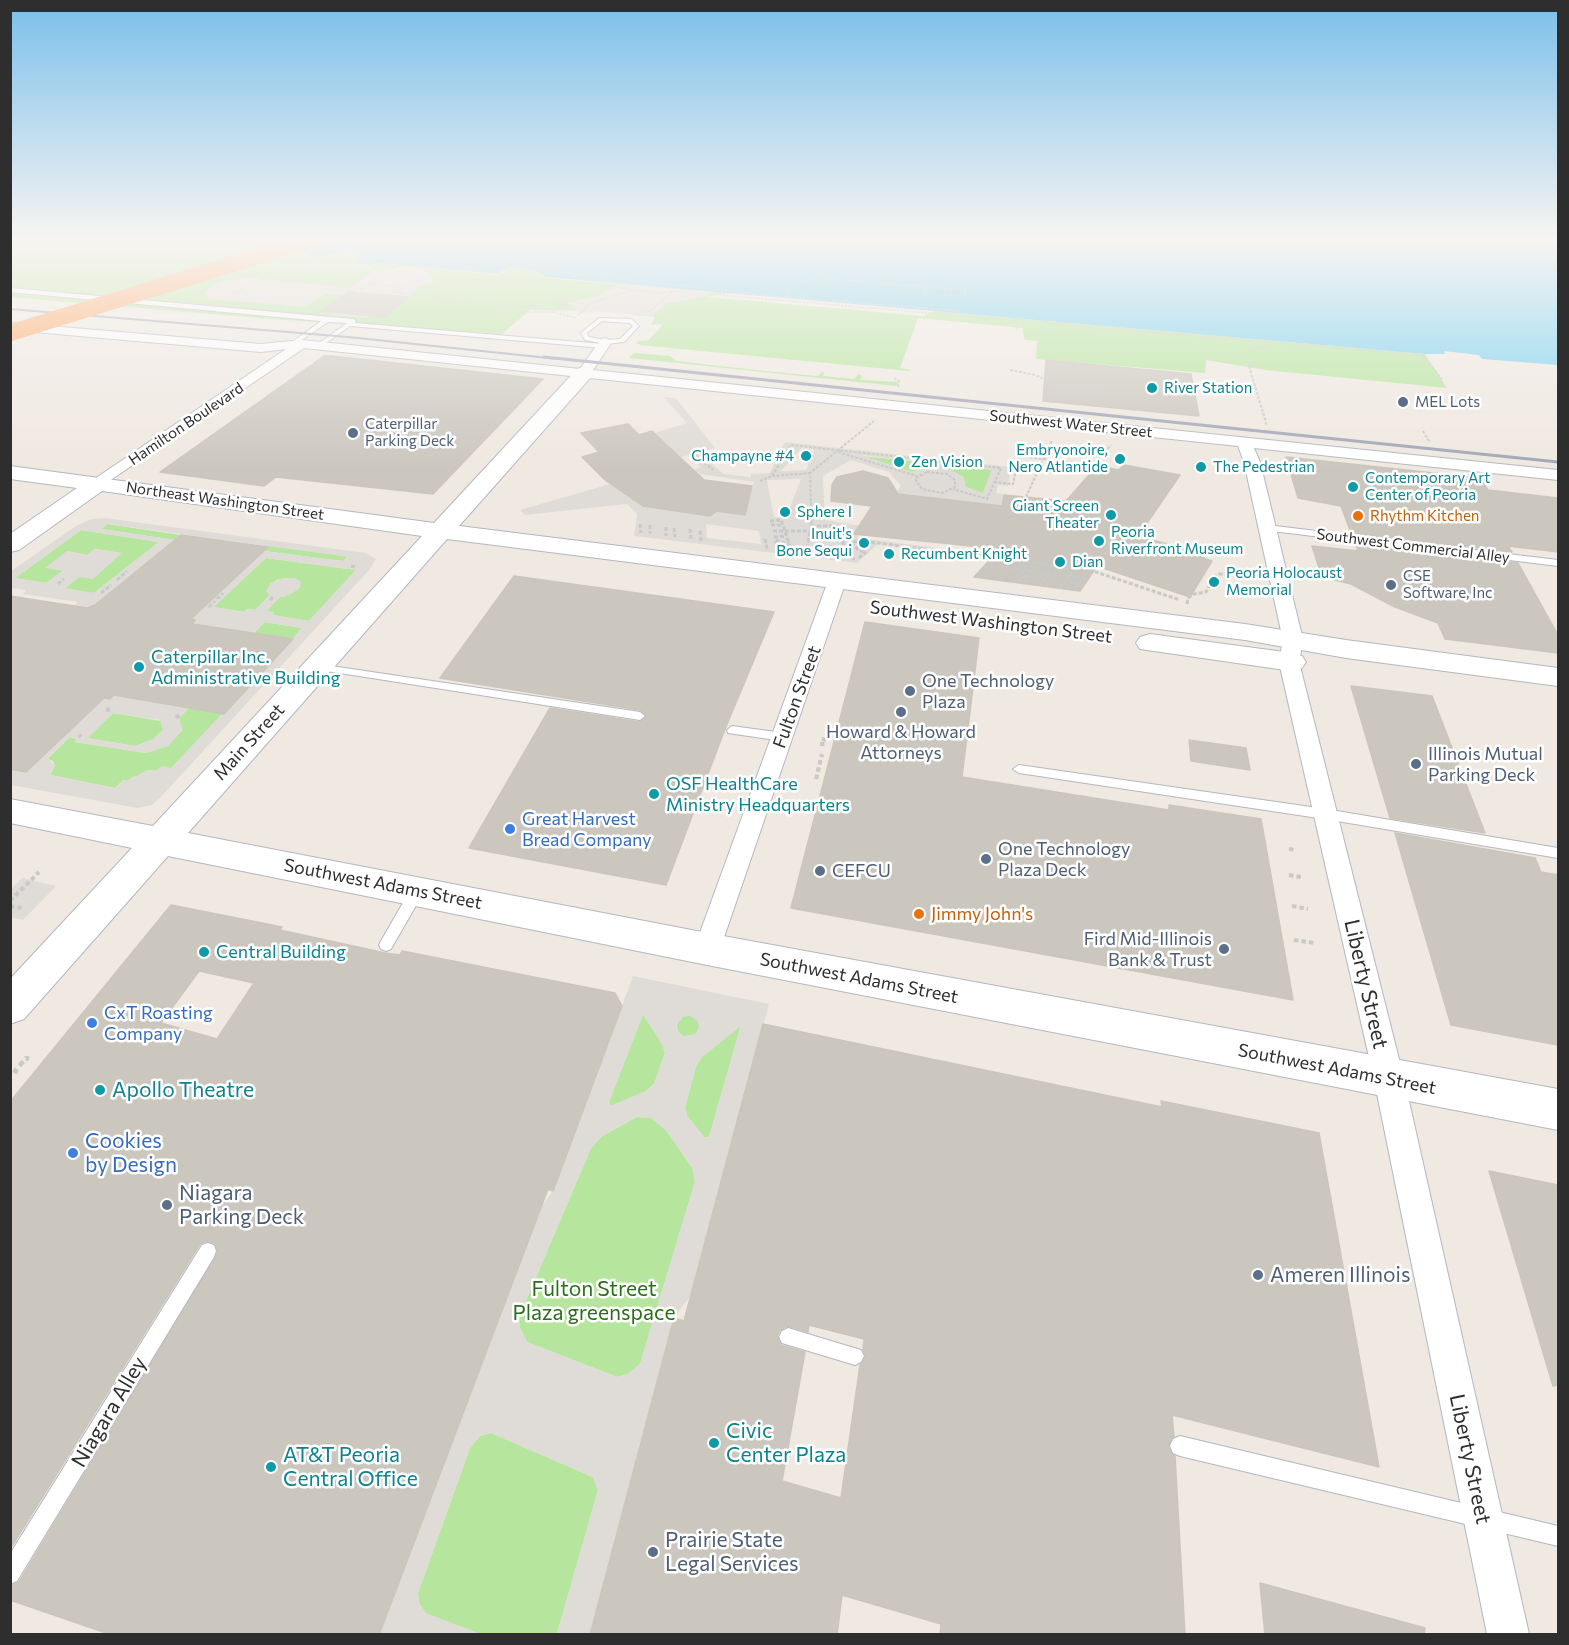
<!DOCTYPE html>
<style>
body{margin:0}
#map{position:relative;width:1569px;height:1645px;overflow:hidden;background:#efe9e1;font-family:Commissioner,sans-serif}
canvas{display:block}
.frame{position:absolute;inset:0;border:12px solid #2e2e2e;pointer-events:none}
</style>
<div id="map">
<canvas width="1569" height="1645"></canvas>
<div class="frame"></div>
</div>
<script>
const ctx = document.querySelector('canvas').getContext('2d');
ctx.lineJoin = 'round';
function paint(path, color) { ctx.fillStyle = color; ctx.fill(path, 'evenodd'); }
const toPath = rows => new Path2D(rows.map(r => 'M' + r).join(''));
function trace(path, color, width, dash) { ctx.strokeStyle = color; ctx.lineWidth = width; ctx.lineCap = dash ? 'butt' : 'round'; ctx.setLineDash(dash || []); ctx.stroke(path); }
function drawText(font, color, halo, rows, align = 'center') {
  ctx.font = font + ' Commissioner,sans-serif'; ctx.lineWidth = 5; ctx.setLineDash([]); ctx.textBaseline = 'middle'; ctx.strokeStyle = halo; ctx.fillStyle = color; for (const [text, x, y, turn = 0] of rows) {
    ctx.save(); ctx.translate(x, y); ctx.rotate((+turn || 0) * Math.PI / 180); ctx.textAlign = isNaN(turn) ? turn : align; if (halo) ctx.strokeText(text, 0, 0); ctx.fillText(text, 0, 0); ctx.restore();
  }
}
const green = toPath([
 [10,239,276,239,267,244,360,253,362,256,356,264,371,265,379,263,499,275,510,267,537,272,545,278,730,293,707,297,923,316,935,311,1425,354,1447,388,1265,370,1206,360,1205,373,1036,359,1037,341,1025,340,1022,328,918,318,900,368,912,370,909,371,640,345,636,343,638,341,649,340,663,324,651,325,655,317,600,311,530,310,502,334,269,319,11,297],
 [634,353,670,356,676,361,765,371,817,376,824,371,823,376,854,379,859,374,862,376,860,380,898,382,897,386,629,358],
 [861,456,931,463,932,467,912,472],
 [952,465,992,470,983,493,965,487,949,469],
 [107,524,181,535,175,540,101,529],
 [81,530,159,542,94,593,64,589,79,577,110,562,121,553,95,549,87,555,67,551,63,571,46,583,15,578],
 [270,545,348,556,343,561,264,551],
 [266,558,356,570,309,621,272,615,266,611,280,597,286,596,279,579,270,584,270,595,255,610,247,609,244,612,213,607],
 [265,622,302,628,293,639,254,633],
 [189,708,224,714,171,768,133,777,127,781,123,780,115,788,50,775,55,765,53,761,47,759,70,737,77,739,75,742,146,753,168,746,181,727,179,718],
 [113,713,161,721,163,730,152,740,135,746,87,738],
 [643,1014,662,1044,665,1053,654,1084,646,1091,611,1106,609,1102],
 '677 1026a11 11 0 1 1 22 0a11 11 0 1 1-22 0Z',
 [741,1025,709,1137,705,1138,687,1116,685,1108,696,1066,702,1057],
 [637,1117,651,1118,666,1130,693,1169,695,1182,640,1364,628,1374,617,1377,527,1342,520,1328,520,1315,591,1148,602,1136],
 [491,1433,593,1477,598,1490,557,1634,480,1634,425,1613,419,1603,418,1593,470,1448,480,1436]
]);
const plaza = toPath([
 [399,267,426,270,434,283,419,286,410,296,396,295,367,318,327,315,358,292,349,289,342,295,325,294,306,307,208,299,204,292,220,282,248,277,350,287,374,271],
 [619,284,664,288,712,292,708,296,665,304,653,316,600,311,582,313,567,303,597,296],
 [663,397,676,398,715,448,698,453,724,474,751,477,751,474,770,473,785,442,1011,467,1008,486,998,485,996,493,1003,494,1002,506,895,494,901,486,889,472,851,460,823,476,825,520,862,526,857,538,987,554,993,548,1076,557,1078,571,1091,575,1089,578,986,565,991,559,952,553,950,557,919,553,919,549,878,544,857,563,634,536,637,514,627,504,525,515,520,510,610,484,643,506,710,516,717,511,745,515,754,482,700,474,694,470,701,467,688,455,681,457,655,433,687,423],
 [802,448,814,450,806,470,781,471],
 [861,455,931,463,932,466,912,472],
 [952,465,992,470,983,493,966,487,964,477,949,469],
 [801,479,786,517,774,517,767,480],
 [706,524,759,531,761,544,707,538],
 [105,518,366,553,376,559,369,570,160,798,152,805,137,808,11,785,10,769,26,771,104,698,110,699,114,695,189,708,179,718,183,730,168,746,146,753,74,742,77,738,70,737,47,758,55,765,51,775,115,788,123,780,127,781,147,770,157,770,162,766,171,768,302,628,265,622,254,633,192,624,191,619,264,551,343,561,348,557,107,524,101,529,175,540,95,605,87,608,74,606,78,602,23,594,26,590,11,588,11,571,76,526,92,519],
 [81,530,159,542,94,593,65,588,79,577,93,579,122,553,95,549,87,555,67,551,45,568,63,571,46,583,15,578],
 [266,558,356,570,309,621,273,615,274,612,267,611,280,597,291,594,300,588,301,582,295,578,284,578,270,584,266,591,270,596,255,610,247,609,244,612,214,607],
 [113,713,160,720,163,730,152,740,135,746,88,738],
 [22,878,56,886,23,920,10,917,11,889],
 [633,976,769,1004,691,1295,674,1318,590,1634,557,1634,598,1491,593,1477,491,1433,480,1436,470,1448,418,1593,419,1603,426,1613,480,1634,379,1634,541,1207,553,1191],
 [643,1015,662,1044,665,1053,654,1085,646,1091,611,1106,609,1102],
 [690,1016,698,1021,699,1028,695,1034,684,1036,678,1032,676,1026,683,1017],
 [741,1026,709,1137,705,1138,687,1116,685,1108,696,1066,702,1057],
 [637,1117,651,1118,666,1130,693,1169,695,1182,640,1364,628,1374,617,1377,527,1342,520,1328,520,1315,591,1148,602,1136]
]);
const water = toPath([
 [276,239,1558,239,1558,365,1482,359,1479,355,1444,351,1445,354,1425,354,545,277,538,272,509,267,498,274,379,263,371,265,355,264,358,261,352,261,362,256,360,253,345,251,309,259,310,255,295,250,266,244]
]);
const building = toPath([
 [350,292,360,293,409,297,385,317,320,311,350,292],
 [324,356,331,356,543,379,433,494,276,477,264,486,160,472,324,356],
 [1046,360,1191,374,1199,416,1043,401,1046,360],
 [628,424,639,435,652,431,704,480,752,486,745,515,717,511,710,516,643,506,605,480,582,457,599,452,581,433,628,424],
 [1286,457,1480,478,1488,490,1558,498,1558,552,1508,546,1512,552,1351,533,1341,506,1298,498,1286,457],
 [1124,465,1180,475,1138,536,1203,554,1201,557,1212,561,1190,597,1097,566,1080,591,974,577,1000,549,854,534,872,506,831,501,832,485,837,477,863,471,888,478,898,494,1002,506,1004,495,1066,501,1097,466,1119,470,1124,465],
 [181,535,268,547,191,619,195,620,192,624,293,639,224,714,114,695,110,699,104,698,26,772,10,769,10,596,87,608,95,605,181,535],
 [1355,543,1518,563,1558,635,1558,653,1445,639,1438,623,1395,607,1351,584,1322,577,1312,546,1358,551,1355,543],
 [514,576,774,612,725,729,666,885,469,848,550,708,640,722,647,716,640,710,440,678,514,576],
 [865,622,979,638,962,777,1169,810,1169,805,1261,819,1293,1000,791,908,865,622],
 [1351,686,1432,696,1485,833,1390,818,1351,686],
 [1189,740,1246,748,1250,770,1191,761,1189,740],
 [1395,833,1535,858,1541,872,1558,875,1558,1045,1451,1025,1395,833],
 [171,905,282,927,280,930,385,953,400,955,402,951,615,993,622,1006,553,1191,548,1189,379,1635,112,1635,10,1600,10,1586,19,1582,218,1252,215,1243,207,1241,200,1244,10,1549,10,1102,171,905],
 [199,971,254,983,217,1039,161,1023,199,971],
 [763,1024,1162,1107,1161,1101,1319,1133,1379,1467,1172,1415,1174,1436,1168,1447,1175,1456,1185,1635,940,1635,941,1624,842,1595,837,1635,590,1635,674,1318,684,1321,763,1024],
 [809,1325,864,1339,863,1349,866,1357,860,1365,841,1498,782,1481,805,1352,781,1345,777,1336,780,1330,787,1326,808,1332,809,1325],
 [1489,1171,1558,1185,1558,1385,1553,1386,1489,1171],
 [1260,1583,1425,1628,1424,1635,1265,1635,1260,1583]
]);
const pathFar4 = toPath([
 [519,254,446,247,433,251,411,265,496,273,507,266,784,297],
 [297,267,379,275,407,270,440,298,522,307,556,300,588,304,632,290,659,293,672,291,1421,355,1424,359],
 [259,279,365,289],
 [602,279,597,280,616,282],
 [370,283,402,287],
 [609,285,632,290],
 [395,292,439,298],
 [906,292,908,285],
 [360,293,378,276],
 [234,294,255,281],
 [388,295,419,280],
 [924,295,927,287],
 [944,296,945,289],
 [799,298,802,293],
 [563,302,553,312,576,318],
 [522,307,522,312,553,312],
 [642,310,651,311,672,292],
 [959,311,784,297,792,283,817,278,966,290,964,298],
 [578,315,590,304],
 [1017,320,1017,331],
 [1251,353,1254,349,1268,347,1267,343]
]);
const pathFar3 = toPath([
 [1423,357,1442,379],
 [1254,361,1254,365,1249,366,1267,426],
 [1010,370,1036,375,1054,385,1061,394],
 [894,378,899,381,898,388],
 [1055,385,1105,385],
 [1423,431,1430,443],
 [838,452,917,476],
 [694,454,713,470],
 [927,472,947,474,955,480,955,487,942,493,922,489,915,479,927,472],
 [772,476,810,473],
 [760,481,772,476,791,445,1001,468,987,499,953,489],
 [994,482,1013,484,1019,456,1093,465,1111,445],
 [1026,497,1052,440],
 [811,510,810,473,874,421]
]);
const pathFar2 = toPath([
 [770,521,781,520,792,552],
 [640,524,641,533],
 [650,525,650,534],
 [771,525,782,525],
 [811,526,837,526,859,551,866,552],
 [666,527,666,536],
 [832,527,854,560],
 [674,528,675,537],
 [690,529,691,539],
 [700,531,701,541],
 [773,531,810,531],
 [774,537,786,536],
 [765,539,767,549],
 [841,541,878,543,1090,570],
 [778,551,775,540,789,544],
 [806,554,811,526,811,509],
 [859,558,866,552],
 [1097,559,1090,570,1180,600],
 [351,566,355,567],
 [987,578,996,566,1083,577,1073,590],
 [1000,579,1009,568],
 [117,580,127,571],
 [1013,582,1023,570,1027,552],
 [1020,582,1028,570],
 [1024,583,1032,571],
 [58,584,64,579],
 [1034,584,1044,572],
 [1039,585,1049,573],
 [1046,586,1056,574],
 [1060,588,1070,575],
 [1067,589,1077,576],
 [101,593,111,585],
 [217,599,223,593],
 [270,600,274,596],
 [1187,604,1188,598,1194,594,1206,592,1214,577,1219,574,1236,574],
 [209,607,215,601]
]);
const pathFar1 = toPath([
 [106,709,110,710],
 [176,718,179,715],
 [79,735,81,737],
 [822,739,827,740],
 [820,744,826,744],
 [816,779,822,754],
 [1289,849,1295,850],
 [1289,875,1301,877],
 [10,901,39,872],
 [10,906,22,908],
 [1292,906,1308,909],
 [1294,940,1315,943]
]);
const path = toPath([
 [18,1072,15,1071,26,1058,29,1059]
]);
const lane = toPath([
 [10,288,353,319,356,321,355,323,603,344,606,346,603,348,350,326,322,346,318,346,318,344,347,323,328,322,293,346,291,345,291,343,321,321,10,292,10,288],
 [599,318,631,319,639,326,624,342,606,344,585,340,581,333,599,318],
 [602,321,629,323,633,326,620,339,606,340,589,337,587,333,602,321],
 [1267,525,1558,560,1558,566,1264,530,1263,528,1267,525],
 [318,664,640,712,645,716,640,720,314,669,314,665,318,664],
 [732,726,783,733,789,737,783,741,728,733,727,730,732,726],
 [1019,765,1325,809,1558,848,1558,858,1325,819,1019,773,1013,769,1019,765],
 [417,886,422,887,423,891,422,895,391,949,386,951,381,949,379,945,381,941,412,887,417,886],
 [208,1243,214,1245,216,1251,214,1257,17,1581,10,1584,10,1554,202,1245,208,1243],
 [788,1328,861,1350,864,1356,861,1362,855,1365,782,1343,779,1337,782,1331,788,1328],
 [1180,1436,1558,1526,1558,1546,1180,1456,1173,1453,1170,1446,1173,1439,1180,1436]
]);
const street = toPath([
 [15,323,261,344,302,340,580,369,601,339,606,338,612,342,593,370,1558,470,1558,480,1254,448,1260,462,1303,640,1299,662,1404,1079,1529,1634,1487,1634,1374,1079,1279,662,1283,640,1244,462,1238,446,304,348,99,488,93,486,91,483,93,480,286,349,261,352,11,330,10,324,15,323],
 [837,575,846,581,720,949,717,957,707,961,697,957,694,949,828,581,837,575]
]);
const secondary = toPath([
 [584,367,591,369,593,373,591,377,459,526,1245,624,1346,640,1558,668,1558,686,1346,658,1245,640,447,539,188,833,707,933,1558,1089,1558,1130,707,965,168,856,24,1019,10,1024,10,979,132,848,10,823,10,799,153,826,422,536,102,491,19,550,10,552,10,534,77,488,10,479,10,466,434,523,577,369,584,367],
 [1150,634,1292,653,1302,656,1306,662,1302,668,1292,671,1140,649,1136,643,1140,637,1150,634]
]);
const railFar1 = toPath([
 [10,309,348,337,558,359]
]);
const rail = toPath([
 [544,357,1558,462]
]);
const highwayBridge = toPath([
 [10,333,313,239]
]);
const markers = [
 [1152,388,6,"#0f9aa8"],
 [1403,402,6,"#5c6f8a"],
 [353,433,6,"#5c6f8a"],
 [806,456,6,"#0f9aa8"],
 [1120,459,6,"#0f9aa8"],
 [899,462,6,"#0f9aa8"],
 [1201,467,6,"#0f9aa8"],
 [1353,487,6,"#0f9aa8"],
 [785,512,6,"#0f9aa8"],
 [1111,515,6,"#0f9aa8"],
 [1358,516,6,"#e8710a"],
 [1099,541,6,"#0f9aa8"],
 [864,543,6,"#0f9aa8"],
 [889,554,6,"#0f9aa8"],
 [1060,562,6,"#0f9aa8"],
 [1214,582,6,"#0f9aa8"],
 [1391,585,6,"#5c6f8a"],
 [139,667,6,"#0f9aa8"],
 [910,691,6,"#5c6f8a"],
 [901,712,6,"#5c6f8a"],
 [1416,764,6,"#5c6f8a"],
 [654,794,6,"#0f9aa8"],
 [510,829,6,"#3f7fe0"],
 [986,859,6,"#5c6f8a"],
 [820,871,6,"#5c6f8a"],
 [919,914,6,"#e8710a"],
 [1224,949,6,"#5c6f8a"],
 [204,952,6,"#0f9aa8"],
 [92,1023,6,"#3f7fe0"],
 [100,1090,6,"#0f9aa8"],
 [73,1153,6,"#3f7fe0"],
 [167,1205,6,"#5c6f8a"],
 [1258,1275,6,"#5c6f8a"],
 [714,1443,6,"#0f9aa8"],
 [271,1467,6,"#0f9aa8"],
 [653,1552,6,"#5c6f8a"]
];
const farCulturenames = [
 ["River Station",1164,388],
 ["Embryonoire,",1108,450,"right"],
 ["Nero Atlantide",1108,467,"right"],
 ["Champayne #4",794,456,"right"],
 ["Zen Vision",911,462],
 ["The Pedestrian",1213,467],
 ["Contemporary Art",1365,478],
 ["Center of Peoria",1365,495],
 ["Giant Screen",1099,506,"right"],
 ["Theater",1099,523,"right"],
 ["Sphere I",797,512],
 ["Peoria",1111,532],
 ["Riverfront Museum",1111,549],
 ["Inuit's",852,534,"right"],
 ["Bone Sequi",852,551,"right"],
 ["Recumbent Knight",901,554],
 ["Dian",1072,562],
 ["Peoria Holocaust",1226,573],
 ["Memorial",1226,590]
];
const farServicenames = [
 ["MEL Lots",1415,402],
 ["Caterpillar",365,424],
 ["Parking Deck",365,441],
 ["CSE",1403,576],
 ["Software, Inc",1403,593]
];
const farStreetnames = [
 ["Hamilton Boulevard",186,424,-34],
 ["Southwest Water Street",1071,424,6],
 ["Northeast Washington Street",225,501,8],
 ["Southwest Commercial Alley",1413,546,7]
];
const farFoodnames = [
 ["Rhythm Kitchen",1370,516]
];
const streetNames = [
 ["Southwest Washington Street",991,622,7],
 ["Fulton Street",797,697,-70],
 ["Main Street",249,742,-48],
 ["Southwest Adams Street",383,884,11],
 ["Southwest Adams Street",859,978,11],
 ["Southwest Adams Street",1337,1069,11]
];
const cultureNames = [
 ["Caterpillar Inc.",151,657],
 ["Administrative Building",151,678],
 ["OSF HealthCare",666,784],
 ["Ministry Headquarters",666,805],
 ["Central Building",216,952]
];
const serviceNames = [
 ["One Technology",922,681],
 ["Plaza",922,702],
 ["Howard & Howard",901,732,"center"],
 ["Attorneys",901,753,"center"],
 ["Illinois Mutual",1428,754],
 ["Parking Deck",1428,775],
 ["One Technology",998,849],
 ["Plaza Deck",998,870],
 ["CEFCU",832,871],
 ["Fird Mid-Illinois",1212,939,"right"],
 ["Bank & Trust",1212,960,"right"]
];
const shopNames = [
 ["Great Harvest",522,819],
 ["Bread Company",522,840],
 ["CxT Roasting",104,1013],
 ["Company",104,1034]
];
const foodNames = [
 ["Jimmy John's",931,914]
];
const nearStreetnames = [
 ["Liberty Street",1366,984,77],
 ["Niagara Alley",109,1412,-59],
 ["Liberty Street",1470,1459,78]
];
const nearCulturenames = [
 ["Apollo Theatre",112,1090],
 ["Civic",726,1431],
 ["Center Plaza",726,1455],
 ["AT&T Peoria",283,1455],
 ["Central Office",283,1479]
];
const nearShopnames = [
 ["Cookies",85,1141],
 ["by Design",85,1165]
];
const nearServicenames = [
 ["Niagara",179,1193],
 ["Parking Deck",179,1217],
 ["Ameren Illinois",1270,1275],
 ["Prairie State",665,1540],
 ["Legal Services",665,1564]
];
const nearParknames = [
 ["Fulton Street",594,1289],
 ["Plaza greenspace",594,1313]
];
paint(green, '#b6e59e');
paint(plaza, '#dfdcd8');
paint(water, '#75cff0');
paint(building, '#cbc7bf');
trace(building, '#cbc5ba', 1.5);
trace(lane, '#b4b7c1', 2);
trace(street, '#b4b7c1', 2);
trace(secondary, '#b4b7c1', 2);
trace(pathFar4, '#c9c9c9', 1.5, [2, 1.5]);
trace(pathFar3, '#c9c9c9', 2, [3, 1.5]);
trace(pathFar2, '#c9c9c9', 3, [4, 2]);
trace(pathFar1, '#c9c9c9', 4, [4.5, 3]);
trace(path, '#c9c9c9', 4.5, [6, 4]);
paint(lane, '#fff');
paint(street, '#fff');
paint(secondary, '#fff');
trace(railFar1, '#a3a6b8', 2);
trace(rail, '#a3a6b8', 3);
trace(highwayBridge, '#c9c9c9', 16, []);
trace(highwayBridge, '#ffa35c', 16);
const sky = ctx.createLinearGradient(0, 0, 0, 469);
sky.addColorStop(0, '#7abfeb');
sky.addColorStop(0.51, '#f8f5f2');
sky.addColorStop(1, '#f8f5f200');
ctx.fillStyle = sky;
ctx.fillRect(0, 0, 1569, 469);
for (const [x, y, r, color] of markers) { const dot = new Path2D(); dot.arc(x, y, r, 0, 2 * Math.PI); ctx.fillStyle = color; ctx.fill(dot); trace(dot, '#fff', 2); }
drawText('15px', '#0d838f', '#fff', farCulturenames, 'left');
drawText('15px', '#4e5e75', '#fff', farServicenames, 'left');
drawText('15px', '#2e2e2e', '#fff', farStreetnames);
drawText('15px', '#c56008', '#fff', farFoodnames, 'left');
drawText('18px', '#2e2e2e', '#fff', streetNames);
drawText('18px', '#0d838f', '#fff', cultureNames, 'left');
drawText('18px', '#4e5e75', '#fff', serviceNames, 'left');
drawText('18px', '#366cbe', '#fff', shopNames, 'left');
drawText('18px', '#c56008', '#fff', foodNames, 'left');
drawText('21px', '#2e2e2e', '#fff', nearStreetnames);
drawText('21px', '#0d838f', '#fff', nearCulturenames, 'left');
drawText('21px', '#366cbe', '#fff', nearShopnames, 'left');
drawText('21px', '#4e5e75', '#fff', nearServicenames, 'left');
drawText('21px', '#2c6e1b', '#fff', nearParknames);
</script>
